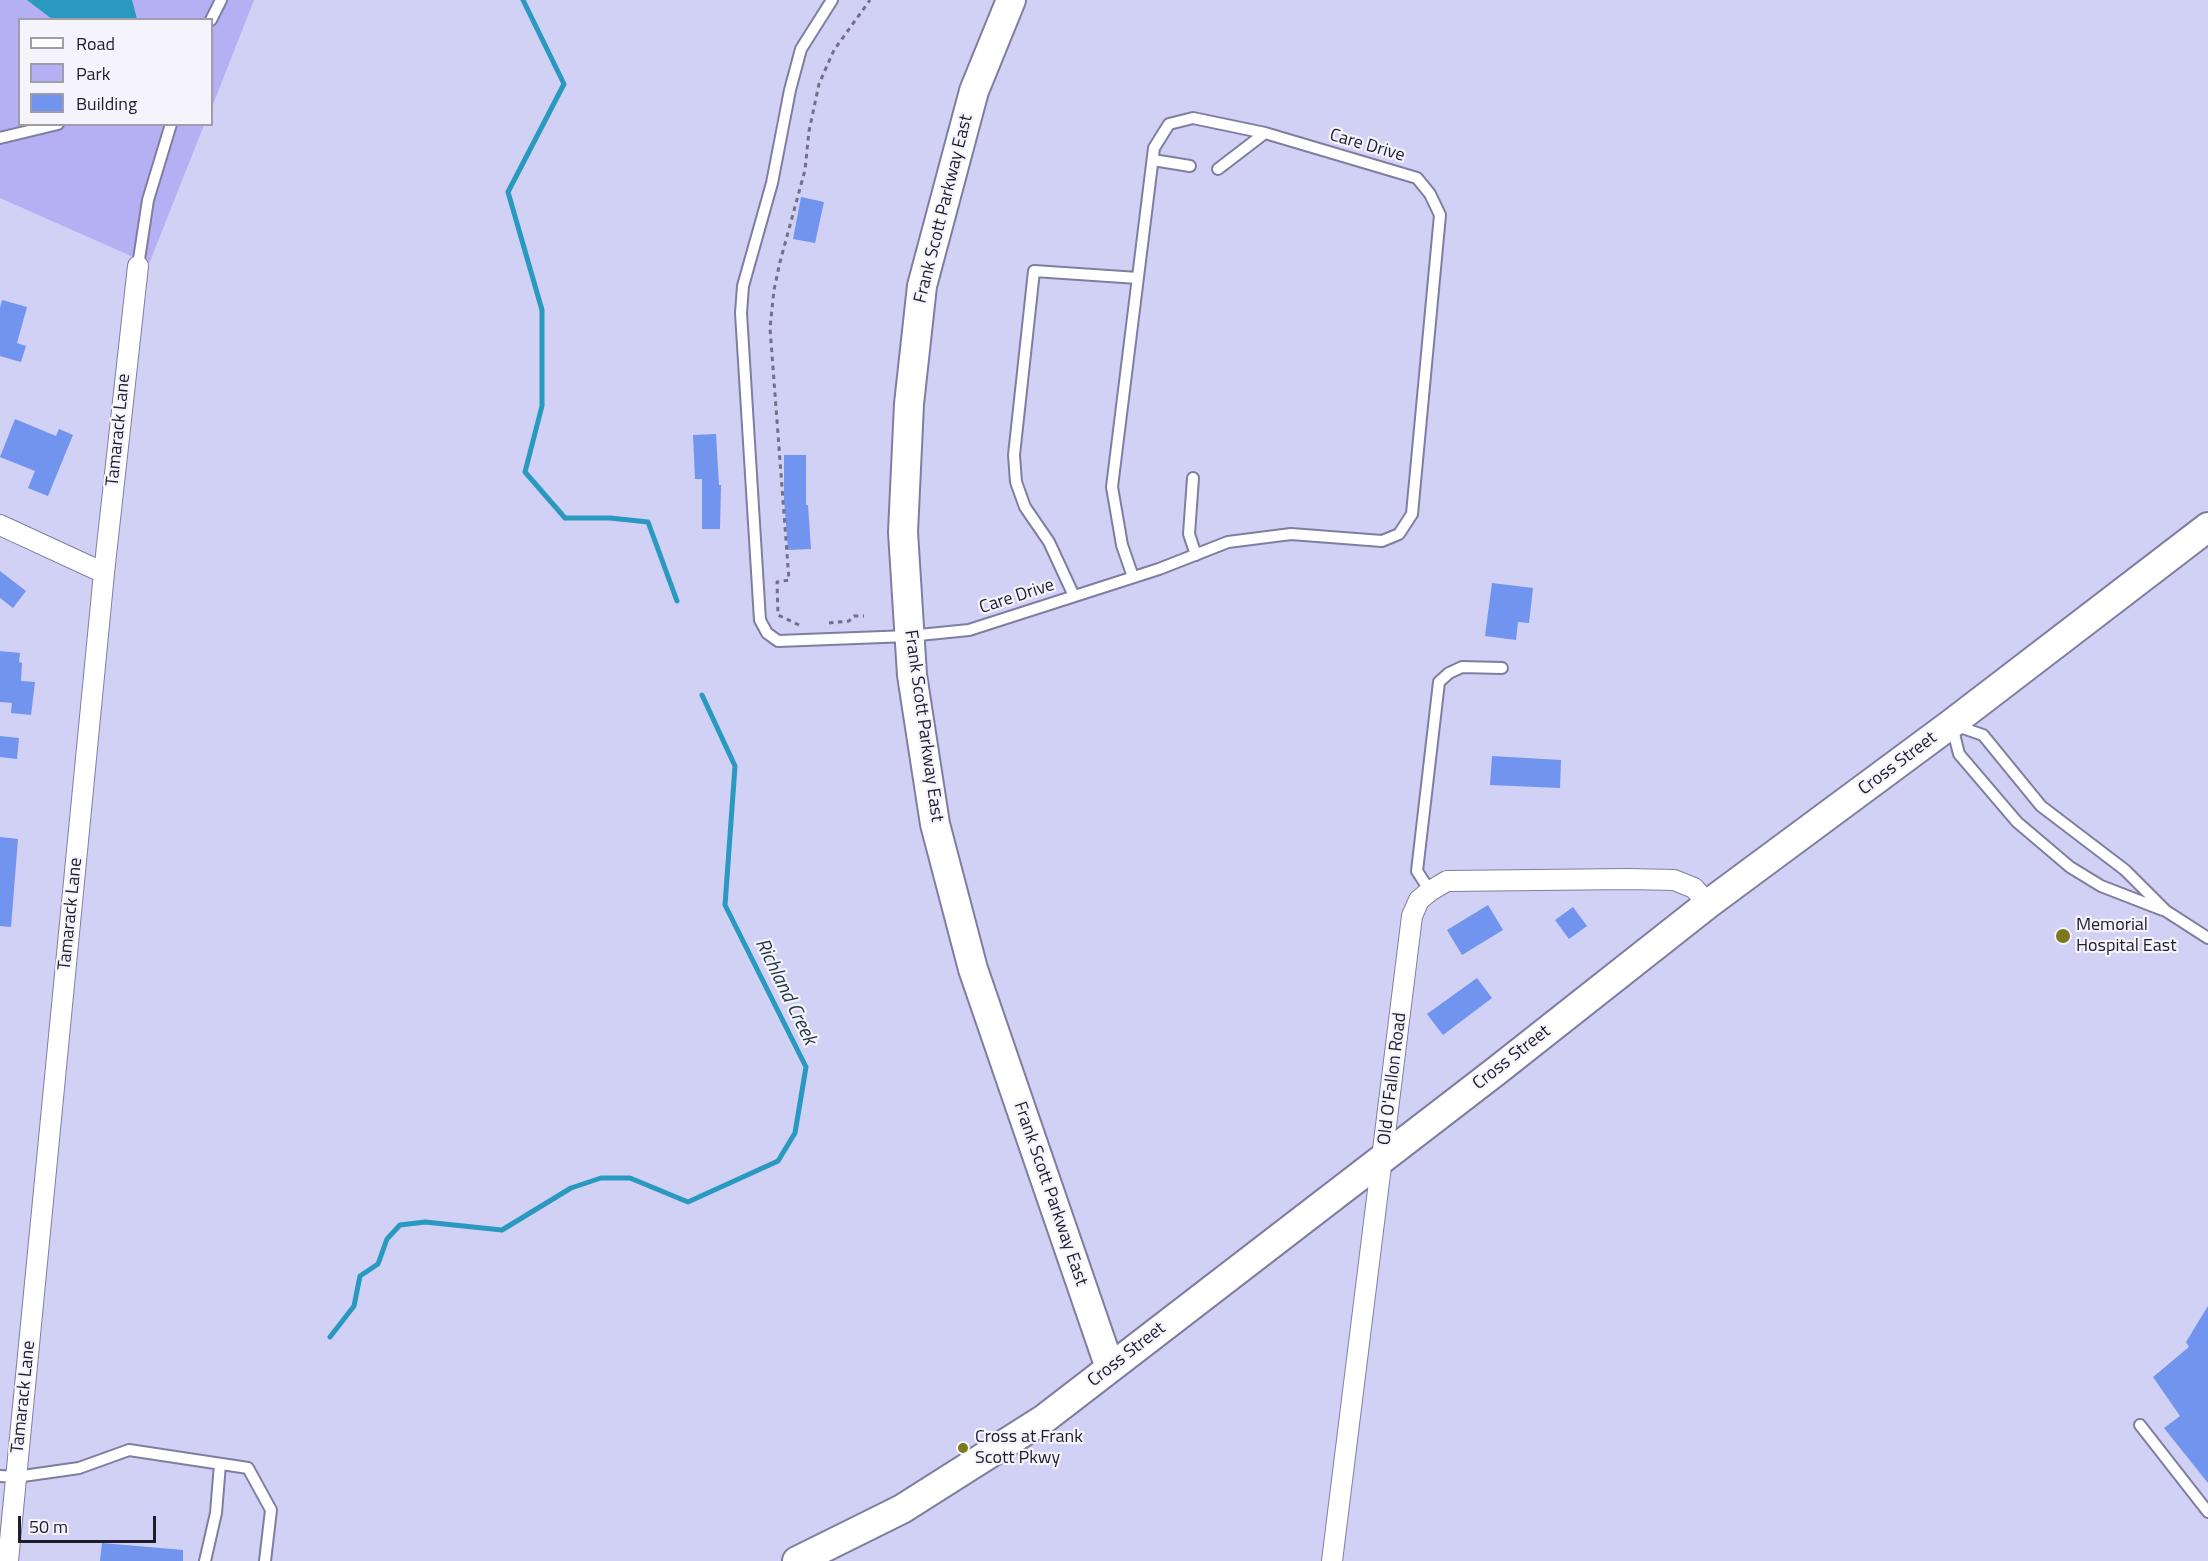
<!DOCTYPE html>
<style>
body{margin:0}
#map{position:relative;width:2208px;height:1561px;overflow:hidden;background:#d1d0f5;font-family:"Titillium Web",sans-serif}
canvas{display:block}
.legend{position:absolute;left:18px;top:18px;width:195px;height:108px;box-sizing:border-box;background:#f5f4fc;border:2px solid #9f9ea8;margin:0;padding:8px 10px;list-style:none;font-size:18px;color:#1e1d2b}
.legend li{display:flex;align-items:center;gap:12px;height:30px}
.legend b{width:30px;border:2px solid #9f9ea8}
.scale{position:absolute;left:18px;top:1516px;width:138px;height:27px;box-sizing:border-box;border:3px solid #1e1d2b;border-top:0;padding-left:8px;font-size:18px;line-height:21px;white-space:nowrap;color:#1e1d2b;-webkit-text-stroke:4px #f5f4fc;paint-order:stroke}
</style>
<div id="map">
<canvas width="2208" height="1561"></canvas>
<ul class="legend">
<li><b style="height:8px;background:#fff"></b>Road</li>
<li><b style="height:16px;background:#b4b0f3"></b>Park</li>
<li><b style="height:16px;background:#7194ee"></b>Building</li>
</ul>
<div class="scale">50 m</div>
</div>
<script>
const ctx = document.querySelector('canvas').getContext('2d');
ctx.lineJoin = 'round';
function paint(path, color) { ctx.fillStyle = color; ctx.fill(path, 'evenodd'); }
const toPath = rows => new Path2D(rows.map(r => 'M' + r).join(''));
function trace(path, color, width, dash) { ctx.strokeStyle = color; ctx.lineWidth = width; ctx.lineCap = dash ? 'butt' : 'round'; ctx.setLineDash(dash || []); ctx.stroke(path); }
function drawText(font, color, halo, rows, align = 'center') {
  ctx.font = font + ' "Titillium Web",sans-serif'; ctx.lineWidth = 4.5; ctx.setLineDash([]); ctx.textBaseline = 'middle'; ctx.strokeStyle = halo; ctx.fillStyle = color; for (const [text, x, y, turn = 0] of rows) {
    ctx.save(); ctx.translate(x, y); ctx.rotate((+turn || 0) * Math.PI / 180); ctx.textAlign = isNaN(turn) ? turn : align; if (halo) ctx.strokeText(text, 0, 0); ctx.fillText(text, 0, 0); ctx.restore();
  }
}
const green = toPath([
 [0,0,254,0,212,107,212,20,20,20,20,124,204,125,149,264,0,198]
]);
const water = toPath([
 [27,0,132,0,137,19,52,19]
]);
const stream = toPath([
 [523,0,564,84,508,192,542,310,542,406,525,472,565,518,610,518,648,522,677,601],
 [330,1337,354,1306,360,1276,378,1264,387,1239,400,1225,425,1222,502,1230,571,1188,601,1178,630,1178,688,1202,778,1161,795,1133,806,1067,725,905,735,766,702,695]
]);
const building = toPath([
 [801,197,824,202,815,243,793,239],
 [2,300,27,307,17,343,26,346,21,362,0,356,0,308],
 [15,419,56,436,59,429,73,435,48,496,28,488,35,471,0,457],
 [716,434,719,485,721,485,720,529,702,529,702,479,695,479,693,435],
 [784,455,806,455,806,505,808,505,811,549,788,550,784,499],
 [0,571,26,591,13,608,0,598],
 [1492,583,1533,588,1529,623,1518,622,1516,640,1485,636],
 [0,651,20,653,19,662,22,663,21,681,35,682,31,715,11,713,12,703,0,702],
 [0,736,19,738,17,759,0,757],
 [1492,756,1561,760,1560,788,1490,785],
 [0,837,18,839,11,927,0,926],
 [1488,905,1503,930,1462,955,1447,930],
 [1573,907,1587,926,1569,939,1555,920],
 [1477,978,1492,998,1443,1035,1427,1014],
 [2208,1306,2208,1483,2164,1428,2180,1416,2153,1377,2189,1347,2186,1342],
 [102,1543,183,1550,183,1561,100,1561]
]);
const path = toPath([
 [829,623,849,621,854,616,864,616],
 [799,625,778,615,777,582,789,580,770,328,774,290,780,262,805,170,809,131,819,84,834,50,870,0]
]);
const service = toPath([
 [832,0,801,49,790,90,772,183,743,286,741,313,760,620,767,633,778,641,909,636,969,630,1159,569,1228,542,1291,534,1382,541,1399,534,1412,514,1440,215,1430,194,1417,178,1265,133,1193,118,1169,124,1154,148,1112,487,1122,545,1133,577],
 [211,20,221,0],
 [0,138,58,124],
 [1153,160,1190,166],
 [1218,169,1265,133],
 [138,266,148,200,171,124],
 [1193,478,1189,534,1196,555],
 [1074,596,1049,542,1025,507,1016,482,1014,455,1034,271,1138,278],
 [1954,725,1983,735,2041,806,2125,870,2166,911,2208,938],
 [1952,726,1959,754,2017,822,2070,867,2101,886,2163,910],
 [1430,891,1417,871,1439,682,1449,673,1462,667,1502,668],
 [2140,1425,2208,1512],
 [0,1476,16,1477,79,1468,129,1450,248,1468,271,1510,265,1561],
 [205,1561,216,1513,220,1464]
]);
const minor = toPath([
 [0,525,104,573],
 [8,1561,104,573,138,266],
 [1332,1561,1412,916,1419,900,1430,891,1447,881,1628,879,1674,880,1694,888,1708,904]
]);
const secondary = toPath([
 [1011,0,974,91,922,286,909,404,903,532,912,675,935,824,973,969,1110,1368],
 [797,1561,902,1509,1044,1419,1495,1072,1708,904,1951,724,2208,527]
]);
const markers = [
 [2063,936,8,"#7c781e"],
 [963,1448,6,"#7c781e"]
];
const streetNames = [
 ["Care Drive",1367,146,16],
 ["Frank Scott Parkway East",944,209,-76],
 ["Tamarack Lane",119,430,-84],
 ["Care Drive",1017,597,-18],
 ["Frank Scott Parkway East",923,726,82],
 ["Cross Street",1898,764,-37],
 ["Tamarack Lane",71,914,-84],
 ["Cross Street",1512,1058,-38],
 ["Old O'Fallon Road",1393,1079,-83],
 ["Frank Scott Parkway East",1050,1194,71],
 ["Cross Street",1127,1355,-38],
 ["Tamarack Lane",24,1397,-84]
];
const poiNames = [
 ["Memorial",2076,926],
 ["Hospital East",2076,947],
 ["Cross at Frank",975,1438],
 ["Scott Pkwy",975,1459]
];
const waterNames = [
 ["Richland Creek",785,992,64]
];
paint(green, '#b4b0f3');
paint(water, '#2999c0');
trace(stream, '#2999c0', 5);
paint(building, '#7194ee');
trace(service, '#807ea0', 14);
trace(minor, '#807ea0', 22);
trace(secondary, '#807ea0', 32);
trace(path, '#717088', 3, [4.5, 4.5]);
trace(service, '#fff', 10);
trace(minor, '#fff', 20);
trace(secondary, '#fff', 28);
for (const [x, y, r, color] of markers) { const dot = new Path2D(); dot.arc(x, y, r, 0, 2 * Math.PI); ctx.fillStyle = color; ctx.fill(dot); trace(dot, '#f5f4fc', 2); }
drawText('18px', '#1e1d2b', '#f5f4fc', streetNames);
drawText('18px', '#1e1d2b', '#f5f4fc', poiNames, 'left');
drawText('italic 20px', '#1e363f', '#f5f4fc', waterNames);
</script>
